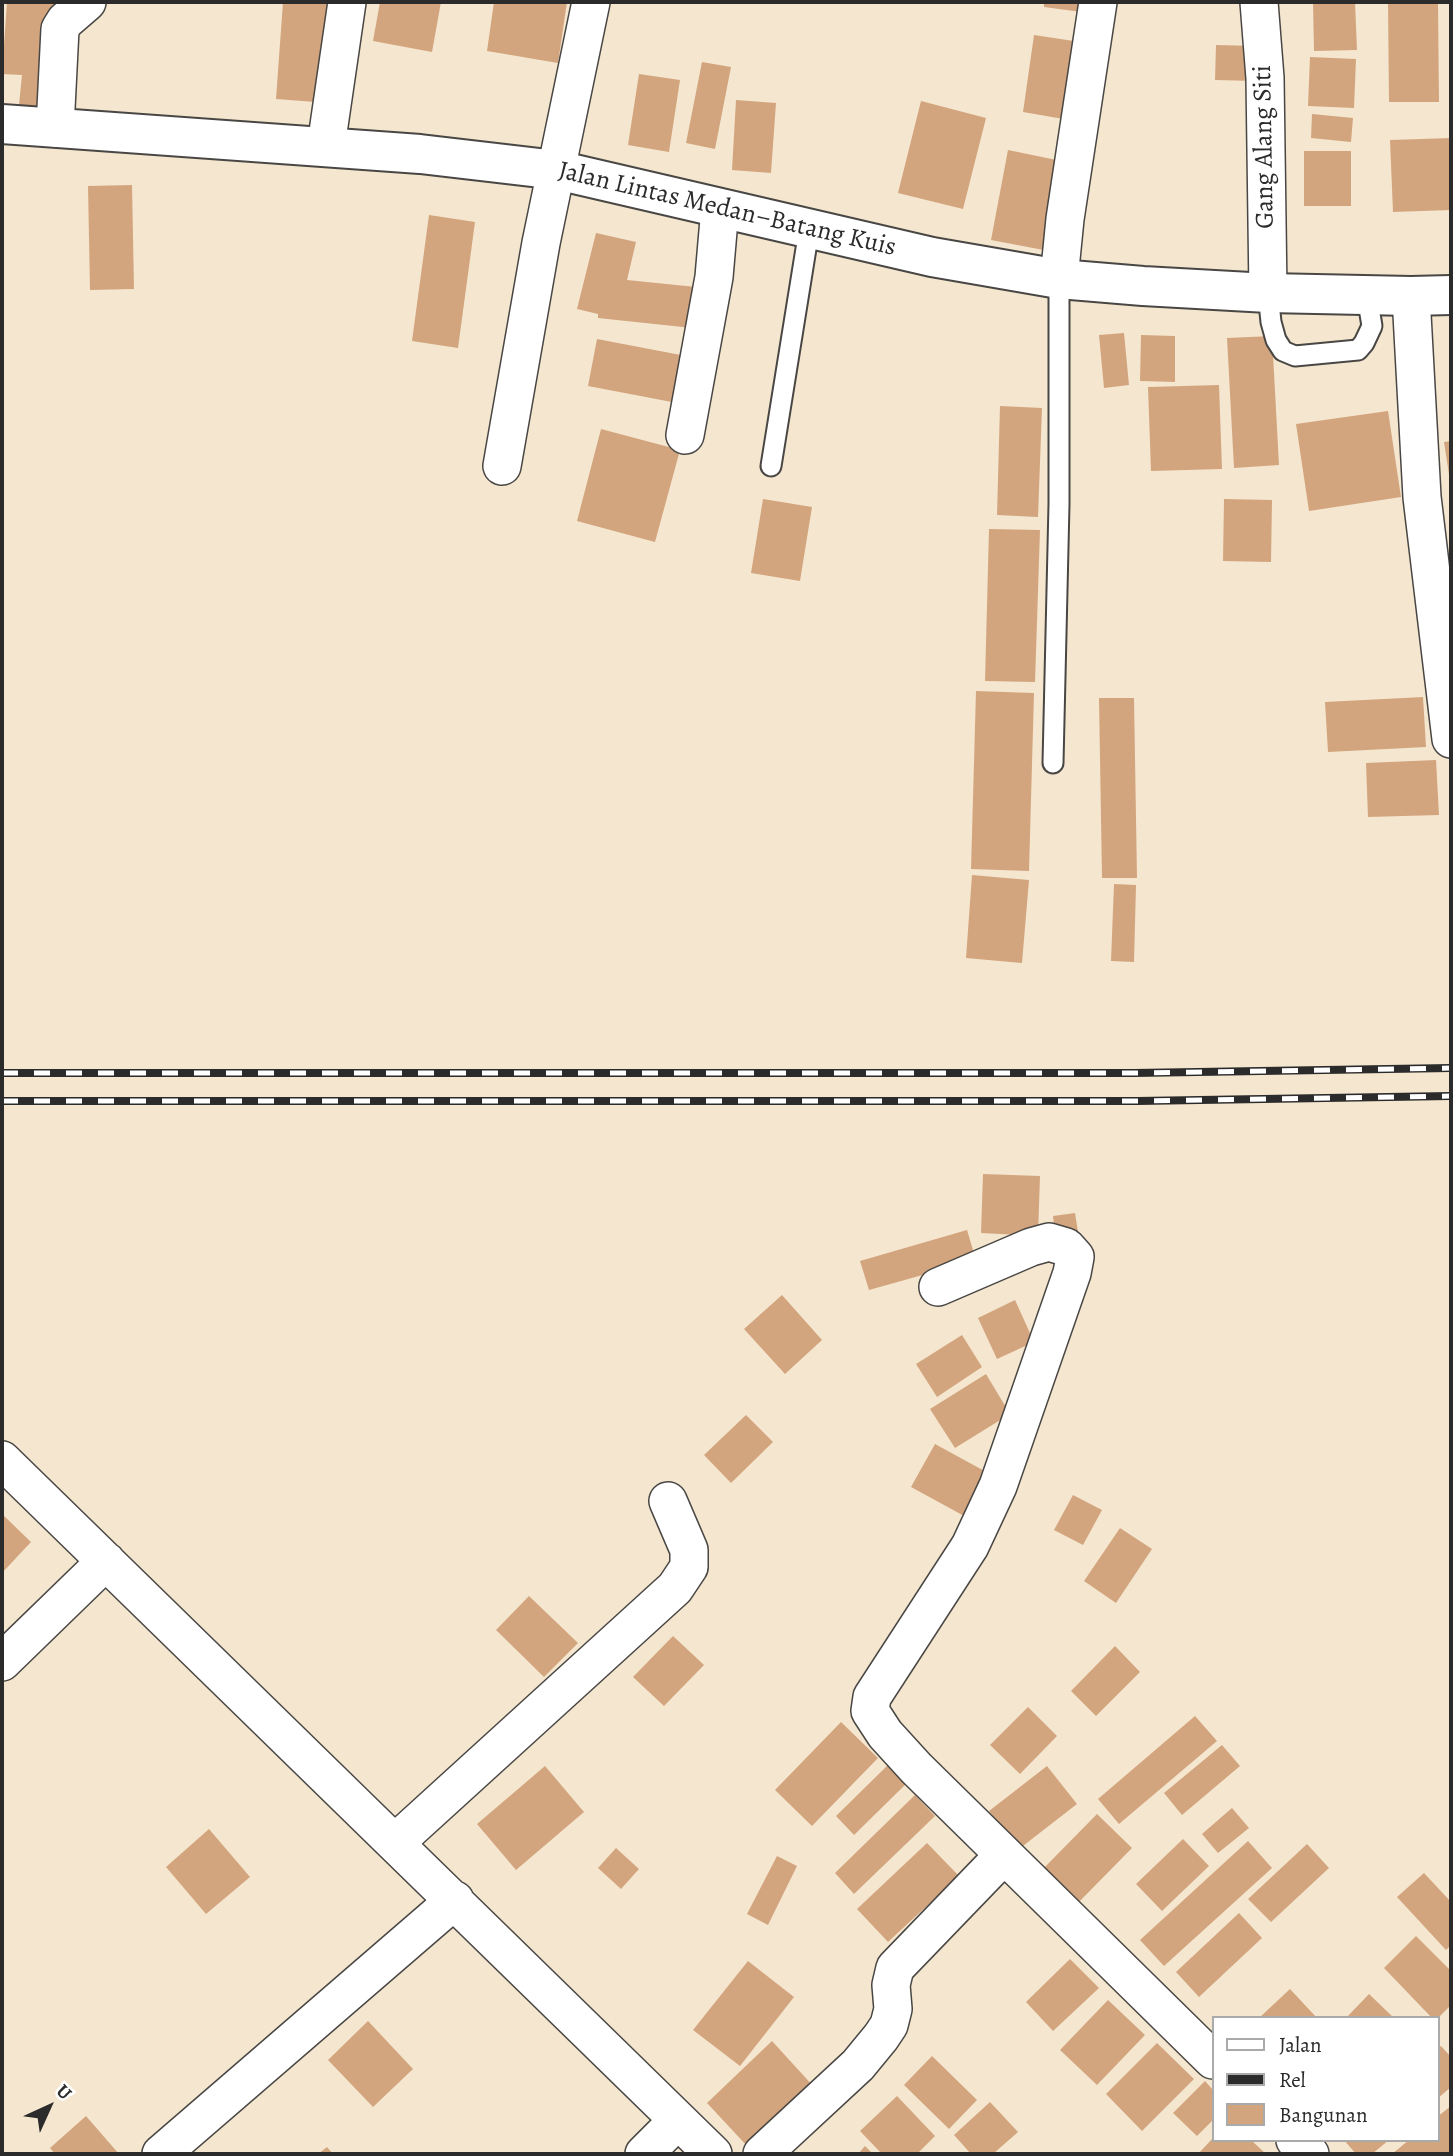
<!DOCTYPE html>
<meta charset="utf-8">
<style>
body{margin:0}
#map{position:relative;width:1453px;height:2156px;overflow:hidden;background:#f5e6cf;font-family:Alegreya,serif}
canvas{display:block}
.frame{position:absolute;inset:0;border:4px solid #2b2b2b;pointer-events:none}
.legend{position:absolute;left:1212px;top:2016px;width:228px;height:126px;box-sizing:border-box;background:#fff;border:2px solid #aaa;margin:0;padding:9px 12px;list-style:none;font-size:21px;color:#2b2b2b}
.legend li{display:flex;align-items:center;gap:14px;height:35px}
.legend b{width:35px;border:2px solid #aaa}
.north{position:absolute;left:14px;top:2072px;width:70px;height:70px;-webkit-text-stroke:5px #fff;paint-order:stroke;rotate:45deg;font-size:19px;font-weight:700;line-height:28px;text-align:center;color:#2b2b2b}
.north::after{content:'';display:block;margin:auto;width:24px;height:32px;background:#2b2b2b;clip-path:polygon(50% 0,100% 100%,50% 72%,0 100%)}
</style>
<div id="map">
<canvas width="1453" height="2156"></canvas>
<div class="frame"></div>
<ul class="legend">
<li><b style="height:9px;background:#fff"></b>Jalan</li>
<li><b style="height:9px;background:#2b2b2b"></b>Rel</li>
<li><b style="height:19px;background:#d3a57e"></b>Bangunan</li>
</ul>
<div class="north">U</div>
</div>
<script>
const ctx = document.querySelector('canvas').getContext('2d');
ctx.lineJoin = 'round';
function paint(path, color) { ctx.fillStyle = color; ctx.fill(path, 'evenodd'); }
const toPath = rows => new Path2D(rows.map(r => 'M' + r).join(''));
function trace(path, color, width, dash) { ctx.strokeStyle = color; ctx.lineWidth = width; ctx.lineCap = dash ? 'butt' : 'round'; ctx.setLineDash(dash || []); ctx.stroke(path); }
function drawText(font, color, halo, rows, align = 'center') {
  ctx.font = font + ' Alegreya,serif'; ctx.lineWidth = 7; ctx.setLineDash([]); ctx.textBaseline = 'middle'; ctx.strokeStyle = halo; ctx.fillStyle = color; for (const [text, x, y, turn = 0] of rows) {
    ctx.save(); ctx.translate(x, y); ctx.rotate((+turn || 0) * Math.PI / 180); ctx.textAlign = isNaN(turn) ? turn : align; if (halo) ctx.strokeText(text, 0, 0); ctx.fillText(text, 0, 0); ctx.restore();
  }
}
const building = toPath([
 [7,2,58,2,50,107,19,105,22,75,2,74],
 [283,2,337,2,329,103,276,99],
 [380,2,441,2,432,52,373,41],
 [494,2,567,2,558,63,487,51],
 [1044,2,1090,2,1089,13,1044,7],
 [1313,2,1355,2,1357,50,1314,51],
 [1388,2,1438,2,1439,102,1389,102],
 [1034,35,1087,43,1075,121,1023,112],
 [1216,45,1256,46,1256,81,1215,80],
 [1310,57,1356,59,1354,108,1308,106],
 [702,62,731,67,715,149,686,143],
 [639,74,680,80,669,152,628,145],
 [736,100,776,103,771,173,732,170],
 [921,101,986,118,963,209,898,193],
 [1312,114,1353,118,1351,142,1311,138],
 [1451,138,1451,210,1393,212,1390,140],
 [1008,150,1071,163,1054,252,991,240],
 [1304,151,1351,151,1351,206,1304,206],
 [132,185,134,289,90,290,88,186],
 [429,215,475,222,458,348,412,341],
 [596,233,636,242,627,280,696,287,692,328,598,318,598,314,577,309],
 [1124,333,1129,385,1104,388,1099,335],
 [1141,335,1175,336,1175,382,1140,381],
 [1272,336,1279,465,1234,468,1227,338],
 [597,339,686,356,677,403,588,386],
 [1219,385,1222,469,1151,471,1148,387],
 [1000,406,1042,408,1038,517,997,515],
 [1388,411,1401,497,1309,511,1296,424],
 [601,429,680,450,655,542,577,521],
 [1451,441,1451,481,1450,481,1444,442],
 [763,499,812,507,800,581,751,573],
 [1224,499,1272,500,1271,562,1223,561],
 [989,529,1040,530,1035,682,985,681],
 [976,691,1034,693,1029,871,971,869],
 [1423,697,1426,747,1328,752,1325,702],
 [1099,698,1134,698,1137,878,1102,878],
 [1436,760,1439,815,1368,817,1366,763],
 [972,875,1029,880,1022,963,966,958],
 [1114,884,1136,885,1134,962,1111,961],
 [983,1174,1040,1176,1038,1236,981,1233],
 [1075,1213,1078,1232,1055,1235,1053,1216],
 [967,1230,976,1260,869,1290,860,1261],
 [782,1295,822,1340,785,1374,744,1329],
 [1015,1300,1034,1342,997,1359,978,1318],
 [962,1335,982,1367,937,1397,916,1364],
 [986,1374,1010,1414,955,1448,930,1409],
 [746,1415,773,1442,731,1483,704,1455],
 [935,1444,990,1474,966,1517,911,1487],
 [1073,1495,1102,1510,1083,1545,1054,1530],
 [2,1514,31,1542,2,1573],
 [1120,1528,1152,1549,1116,1603,1084,1581],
 [529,1596,578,1643,544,1677,496,1630],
 [673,1636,704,1665,664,1706,633,1677],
 [1115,1646,1140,1672,1096,1716,1071,1691],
 [1028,1707,1057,1736,1020,1774,990,1745],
 [1195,1716,1217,1741,1119,1824,1098,1799],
 [841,1722,878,1758,812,1826,775,1790],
 [1222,1745,1240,1766,1182,1815,1164,1793],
 [890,1763,908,1782,854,1835,836,1816],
 [545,1766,584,1812,516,1870,477,1824],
 [1047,1766,1077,1804,1019,1849,989,1811],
 [915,1795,935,1816,854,1894,835,1873],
 [1232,1808,1249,1828,1218,1853,1202,1834],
 [1097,1814,1132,1848,1075,1906,1040,1872],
 [209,1829,250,1877,206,1914,166,1867],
 [1183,1839,1209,1866,1162,1911,1136,1884],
 [1248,1841,1272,1868,1164,1966,1140,1940],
 [927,1843,959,1876,888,1942,857,1909],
 [1307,1844,1329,1868,1271,1922,1248,1899],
 [616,1848,639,1869,621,1889,598,1868],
 [777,1856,797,1866,768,1925,747,1914],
 [1424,1873,1451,1902,1451,1945,1446,1950,1397,1897],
 [1239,1913,1262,1938,1199,1997,1176,1972],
 [1416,1936,1451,1971,1451,2005,1438,2018,1432,2018,1384,1968],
 [1070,1959,1099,1988,1053,2031,1026,2002],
 [748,1961,794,1997,740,2066,693,2030],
 [1290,1989,1317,2018,1259,2018],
 [1369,1994,1394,2018,1346,2018],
 [1108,2000,1145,2035,1097,2085,1060,2050],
 [368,2021,413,2069,373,2107,328,2060],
 [772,2041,814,2087,748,2147,707,2103],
 [1157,2043,1194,2079,1142,2131,1106,2094],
 [1441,2046,1451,2057,1451,2087,1437,2099,1437,2049],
 [932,2056,977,2100,949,2129,904,2085],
 [1205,2081,1213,2090,1213,2120,1197,2136,1173,2113],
 [897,2096,935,2136,917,2154,882,2154,860,2131],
 [990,2102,1018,2132,993,2154,971,2154,954,2135],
 [1451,2106,1451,2154,1392,2154,1409,2140,1437,2140,1437,2117],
 [86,2116,119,2154,55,2154,50,2148],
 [1213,2138,1213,2140,1251,2140,1266,2154,1198,2154],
 [1344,2140,1389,2140,1372,2154,1356,2154],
 [865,2146,873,2154,858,2154],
 [327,2147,333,2154,318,2154]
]);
const lane = toPath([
 [1268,293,1271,322,1276,340,1283,351,1295,356,1358,350,1364,343,1372,326,1367,296],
 [771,466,809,230],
 [1053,763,1059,504,1059,279]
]);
const street = toPath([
 [1259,2,1265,78,1268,293],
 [55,128,60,29,65,21,87,2],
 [326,146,347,2],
 [1059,279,1065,219,1098,2],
 [1411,296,1422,497,1451,739],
 [685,435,714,277,720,208],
 [502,466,541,243,591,2],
 [938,1287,1031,1247,1049,1242,1066,1247,1075,1257,1072,1273,998,1486,970,1546,872,1697,870,1711,885,1734,916,1768,1213,2060],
 [2,1460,713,2154],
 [2,1662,106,1561],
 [396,1842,675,1588,689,1567,689,1550,668,1501],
 [1295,2140,1310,2154],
 [161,2154,455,1900],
 [644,2154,678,2120],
 [762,2154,858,2065,881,2037,889,2025,893,2009,891,1985,895,1968,1003,1856]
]);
const highway = toPath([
 [2,124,420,154,557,170,932,257,1059,279,1143,286,1268,293,1411,296,1451,295]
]);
const rail = toPath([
 [2,1073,1134,1073,1451,1068],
 [2,1101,1137,1101,1451,1096]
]);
const streetNames = [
 ["Gang Alang Siti",1265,147,-91],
 ["Jalan Lintas Medan–Batang Kuis",727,210,13]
];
paint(building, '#d3a57e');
trace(lane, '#494744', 23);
trace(street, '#494744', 40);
trace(highway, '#494744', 42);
trace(lane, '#fff', 19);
trace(street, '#fff', 37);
trace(highway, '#fff', 38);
trace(rail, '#2b2b2b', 8);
trace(rail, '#fff', 5, [16]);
drawText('26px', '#2b2b2b', '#fff', streetNames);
</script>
